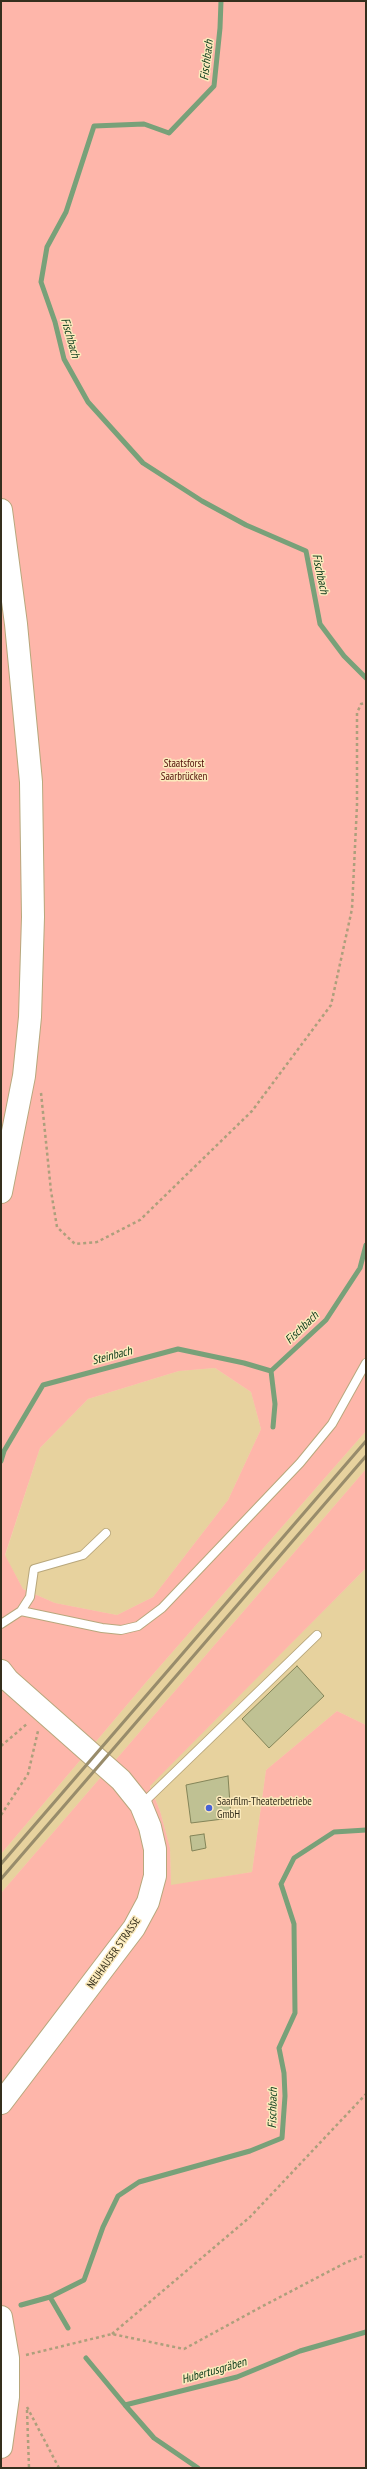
<!DOCTYPE html>
<meta charset="utf-8">
<style>
body{margin:0}
#map{position:relative;width:367px;height:2469px;overflow:hidden;background:#eedcaf;font-family:"PT Sans Narrow",sans-serif}
canvas{display:block}
.frame{position:absolute;inset:0;border:2px solid #352f1d;pointer-events:none}
</style>
<div id="map">
<canvas width="367" height="2469"></canvas>
<div class="frame"></div>
</div>
<script>
const ctx = document.querySelector('canvas').getContext('2d');
ctx.lineJoin = 'round';
function paint(path, color) { ctx.fillStyle = color; ctx.fill(path, 'evenodd'); }
const toPath = rows => new Path2D(rows.map(r => 'M' + r).join(''));
function trace(path, color, width, dash) { ctx.strokeStyle = color; ctx.lineWidth = width; ctx.lineCap = dash ? 'butt' : 'round'; ctx.setLineDash(dash || []); ctx.stroke(path); }
function drawText(font, color, halo, rows, align = 'center') {
  ctx.font = font + ' "PT Sans Narrow",sans-serif'; ctx.lineWidth = 3; ctx.setLineDash([]); ctx.textBaseline = 'middle'; ctx.strokeStyle = halo; ctx.fillStyle = color; for (const [text, x, y, turn = 0] of rows) {
    ctx.save(); ctx.translate(x, y); ctx.rotate((+turn || 0) * Math.PI / 180); ctx.textAlign = isNaN(turn) ? turn : align; if (halo) ctx.strokeText(text, 0, 0); ctx.fillText(text, 0, 0); ctx.restore();
  }
}
const built = toPath([
 [215,1368,251,1392,261,1429,228,1500,153,1597,117,1615,55,1603,23,1589,5,1556,40,1448,88,1399,179,1371],
 [366,1431,366,1469,1,1893,1,1854,148,1680],
 [366,1568,366,1725,337,1711,266,1770,252,1872,171,1886,170,1848,160,1811,150,1785]
]);
const green = toPath([
 [1,1,366,1,366,1431,148,1680,1,1854],
 [215,1368,251,1392,261,1429,228,1500,153,1597,117,1615,55,1603,23,1589,5,1555,40,1448,88,1399,179,1371],
 [366,1469,366,1568,150,1786,160,1811,170,1848,171,1885,252,1872,266,1770,337,1711,366,1725,366,2468,1,2468,1,1893]
]);
const stream = toPath([
 [221,1,220,28,214,86,169,133,144,124,94,126,66,212,47,247,41,282,55,322,64,359,88,402,143,463,202,501,246,525,306,551,320,624,344,656,366,678],
 [273,1427,275,1404,271,1371,326,1320,360,1268,366,1245],
 [1,1461,4,1451,43,1385,178,1349,244,1363,271,1371],
 [50,2297,68,2328],
 [21,2305,50,2297,84,2280,103,2227,118,2196,139,2182,250,2151,282,2138,285,2096,284,2073,279,2048,295,2013,294,1924,281,1884,294,1858,334,1832,366,1830],
 [86,2358,125,2405,237,2377,300,2351,366,2332],
 [125,2405,154,2438,198,2468]
]);
const building = toPath([
 [297,1666,324,1696,269,1748,242,1719,297,1666],
 [228,1776,231,1818,191,1823,186,1785,228,1776],
 [204,1834,206,1848,192,1851,190,1836,204,1834]
]);
const path = toPath([
 [41,1093,51,1191,57,1227,75,1244,97,1242,140,1220,252,1111,331,1005,352,909,357,805,357,713,361,704,366,703],
 [1,1746,28,1723],
 [1,1815,28,1774,38,1731],
 [112,2334,250,2217,366,2094],
 [26,2355,112,2334,184,2349,261,2307,347,2262,366,2255],
 [27,2407,59,2468],
 [27,2410,29,2468]
]);
const service = toPath([
 [21,1611,30,1597,34,1569,83,1555,106,1533],
 [1,1624,21,1611,102,1628,121,1630,138,1626,162,1608,300,1463,332,1424,366,1363],
 [141,1805,317,1635]
]);
const secondary = toPath([
 [1,510,16,624,31,782,33,917,30,1017,24,1076,1,1192],
 [1,1671,8,1680,121,1780,141,1805,150,1827,155,1849,155,1876,148,1902,134,1928,1,2103],
 [1,2317,8,2358,8,2397,1,2447]
]);
const rail = toPath([
 [1,1864,366,1441],
 [1,1879,366,1456]
]);
const markers = [
 [209,1808,4,"#4763d6"]
];
const parkNames = [
 ["Staatsforst",184,764],
 ["Saarbrücken",184,777]
];
const poiNames = [
 ["Saarfilm-Theaterbetriebe",217,1802],
 ["GmbH",217,1815]
];
const streetNames = [
 ["NEUHAUSER STRASSE",114,1953,-55]
];
const waterNames = [
 ["Fischbach",207,60,-83],
 ["Fischbach",70,338,74],
 ["Fischbach",320,574,78],
 ["Fischbach",302,1328,-44],
 ["Steinbach",112,1356,-15],
 ["Fischbach",273,2108,-89],
 ["Hubertusgräben",214,2371,-16]
];
paint(built, '#e7d29e');
paint(green, '#feb6aa');
trace(stream, '#78a179', 5);
paint(building, '#bfc193');
trace(building, '#848559', 1);
trace(service, '#b8a77c', 10);
trace(secondary, '#b8a77c', 24);
trace(path, '#ad9f7c', 2.5, [3, 3]);
trace(service, '#fff', 8);
trace(secondary, '#fff', 22);
trace(rail, '#988c6b', 3);
for (const [x, y, r, color] of markers) { const dot = new Path2D(); dot.arc(x, y, r, 0, 2 * Math.PI); ctx.fillStyle = color; ctx.fill(dot); trace(dot, '#fbeabc', 1.5); }
drawText('11px', '#520e08', '#fbeabc', parkNames);
drawText('11px', '#352f1d', '#fbeabc', poiNames, 'left');
drawText('11px', '#352f1d', '#fbeabc', streetNames);
drawText('italic 12px', '#0a3919', '#fbeabc', waterNames);
</script>
